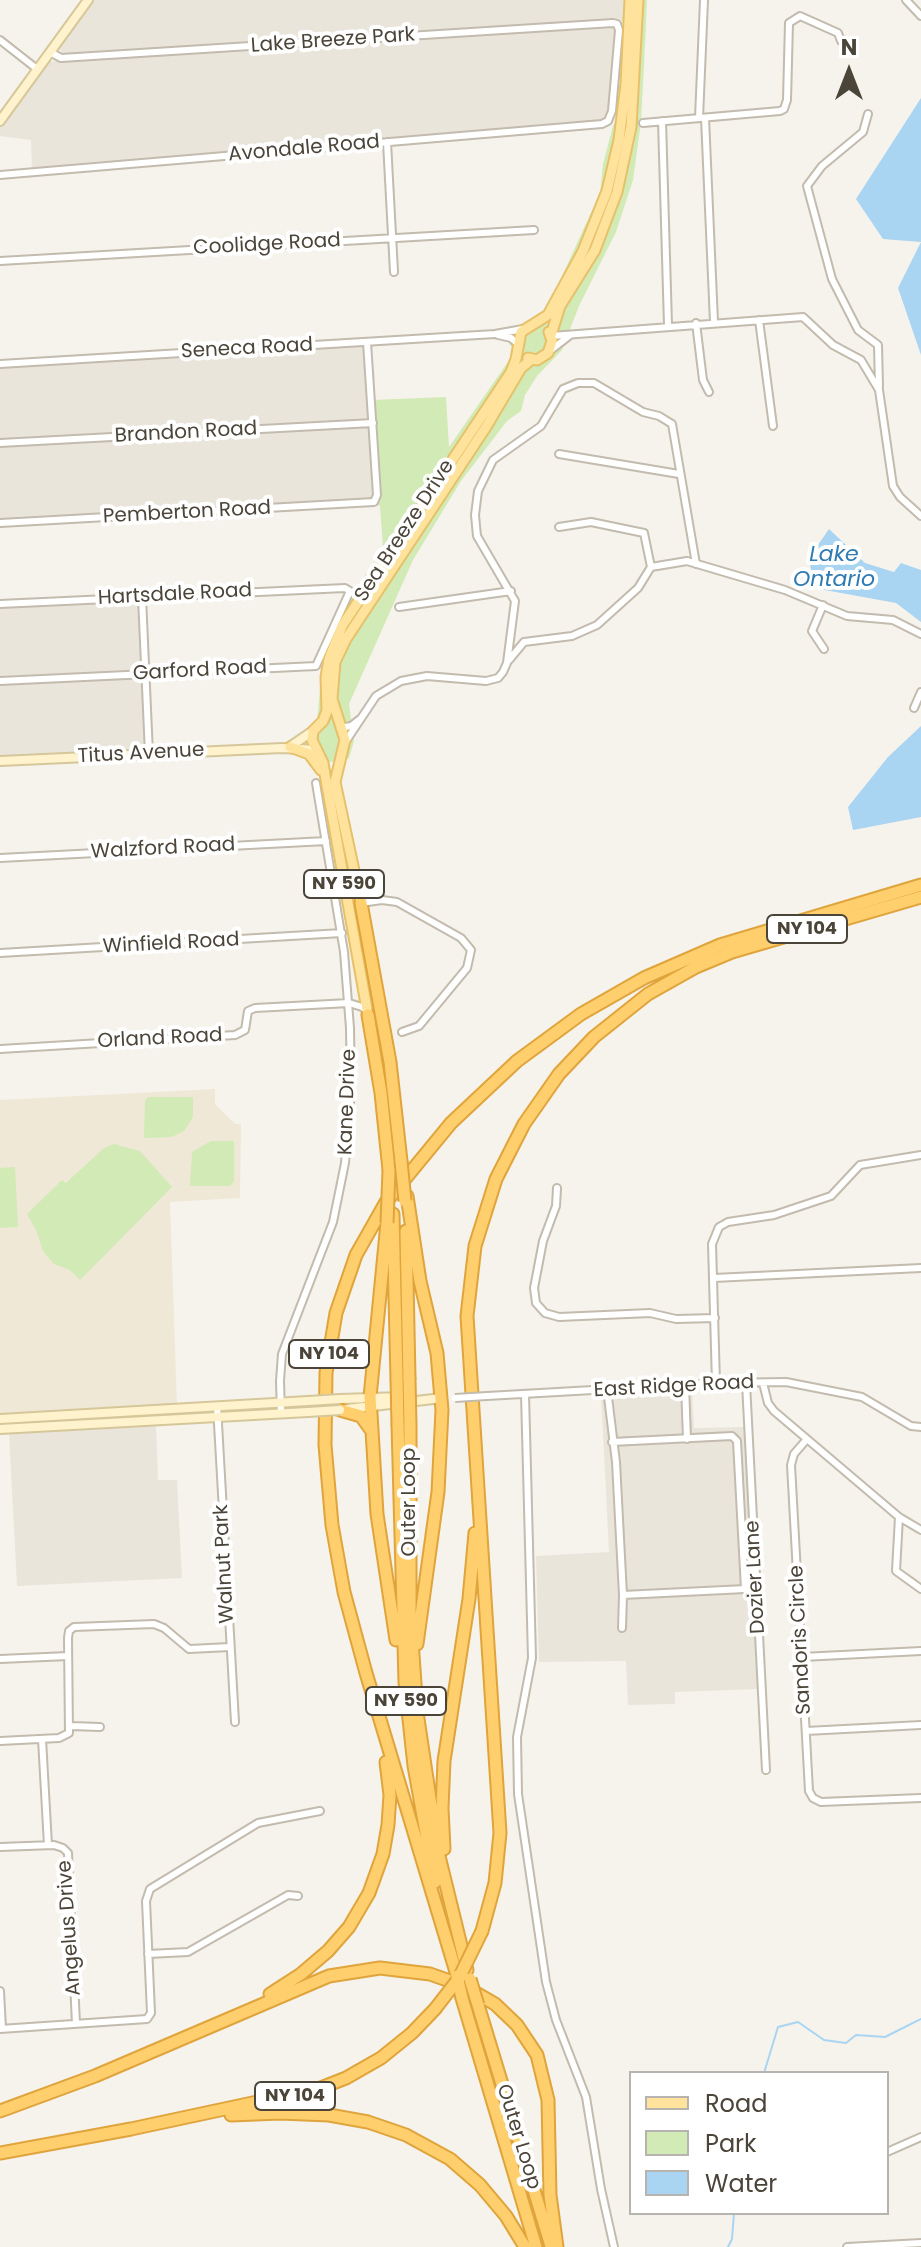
<!DOCTYPE html>
<style>
body{margin:0}
#map{position:relative;width:921px;height:2247px;overflow:hidden;background:#f6f3ec;font-family:Poppins,sans-serif}
canvas{display:block}
.legend{position:absolute;left:629px;top:2071px;width:260px;height:144px;box-sizing:border-box;background:#fff;border:2px solid #b7b4b0;margin:0;padding:10px 14px;list-style:none;font-size:24px;color:#4b4439}
.legend li{display:flex;align-items:center;gap:16px;height:40px}
.legend b{width:40px;border:2px solid #b7b4b0}
.north{position:absolute;left:809px;top:32px;width:80px;height:80px;-webkit-text-stroke:6px #fff;paint-order:stroke;rotate:0deg;font-size:22px;font-weight:700;line-height:32px;text-align:center;color:#4b4439}
.north::after{content:'';display:block;margin:auto;width:28px;height:36px;background:#4b4439;clip-path:polygon(50% 0,100% 100%,50% 72%,0 100%)}
</style>
<div id="map">
<canvas width="921" height="2247"></canvas>
<ul class="legend">
<li><b style="height:10px;background:#ffe39c"></b>Road</li>
<li><b style="height:22px;background:#d2eab5"></b>Park</li>
<li><b style="height:22px;background:#a9d4f2"></b>Water</li>
</ul>
<div class="north">N</div>
</div>
<script>
const ctx = document.querySelector('canvas').getContext('2d');
ctx.lineJoin = 'round';
function paint(path, color) { ctx.fillStyle = color; ctx.fill(path, 'evenodd'); }
const toPath = rows => new Path2D(rows.map(r => 'M' + r).join(''));
function trace(path, color, width, dash) { ctx.strokeStyle = color; ctx.lineWidth = width; ctx.lineCap = dash ? 'butt' : 'round'; ctx.setLineDash(dash || []); ctx.stroke(path); }
function drawText(font, color, halo, rows, align = 'center') {
  ctx.font = font + ' Poppins,sans-serif'; ctx.lineWidth = 8; ctx.setLineDash([]); ctx.textBaseline = 'middle'; ctx.strokeStyle = halo; ctx.fillStyle = color; for (const [text, x, y, turn = 0] of rows) {
    ctx.save(); ctx.translate(x, y); ctx.rotate((+turn || 0) * Math.PI / 180); ctx.textAlign = isNaN(turn) ? turn : align; if (halo) ctx.strokeText(text, 0, 0); ctx.fillText(text, 0, 0); ctx.restore();
  }
}
const residential = toPath([
 [94,0,625,0,625,21,64,54,60,50,61,44],
 [612,26,616,29,609,113,601,122,32,169,31,140,0,136,0,127,46,64,54,61],
 [361,346,365,350,375,495,371,500,0,520,0,367],
 [132,600,140,607,144,748,139,750,0,757,0,606],
 [692,1389,694,1428,745,1427,759,1689,675,1692,675,1704,628,1705,626,1661,539,1662,536,1556,609,1552,601,1394],
 [156,1426,158,1480,177,1480,182,1578,17,1586,9,1433]
]);
const education = toPath([
 [215,1089,215,1104,235,1124,241,1124,240,1198,170,1202,177,1405,0,1415,0,1100]
]);
const green = toPath([
 [625,0,647,0,645,45,641,122,633,180,616,232,579,306,562,350,537,376,525,395,521,411,507,421,461,481,413,560,349,704,354,741,349,758,343,761,327,762,306,755,300,737,317,721,323,657,348,602,383,547,380,506,378,505,373,400,446,397,449,447,512,356,513,348,509,344,512,328,540,316,557,287,600,193,603,164,613,126,619,116],
 [148,1097,193,1097,193,1117,184,1131,172,1137,144,1138,145,1101],
 [211,1141,234,1141,234,1181,230,1186,190,1186,192,1152],
 [114,1144,140,1151,172,1187,80,1280,70,1270,54,1264,43,1251,37,1232,27,1214,62,1180,66,1183,104,1148],
 [15,1167,18,1227,0,1228,0,1168]
]);
const water = toPath([
 [921,98,921,355,898,288,921,242,883,239,856,199],
 [829,529,865,563,894,572,901,563,921,570,921,622,896,603,814,588,809,558],
 [921,726,921,817,853,830,848,807,888,757]
]);
const stream = toPath([
 [764,2073,778,2027,798,2022,824,2040,846,2043,856,2035,885,2037,921,2019],
 [728,2247,732,2239,734,2213]
]);
const minor = toPath([
 [906,0,921,16],
 [0,40,37,69],
 [868,114,863,132,822,166,807,186,832,279,858,330,878,345,879,387],
 [699,118,704,0],
 [705,118,714,322],
 [662,121,668,325],
 [643,123,780,111,784,109,787,100,789,23,800,16,838,33,841,41],
 [387,142,394,272],
 [0,175,602,124,608,121,612,111,619,30,617,24,613,23,61,58,50,52],
 [0,261,534,230],
 [759,320,773,426],
 [696,323,703,380,709,392],
 [498,335,511,338,518,344],
 [551,336,803,317,833,345,861,360,879,390,893,486,900,497,921,516],
 [551,350,569,336],
 [0,364,495,334,523,329],
 [0,443,373,423],
 [559,454,679,474],
 [0,523,374,502,377,495,367,342],
 [559,527,591,522,644,533,651,567],
 [651,567,687,561,785,590,847,616,893,620,921,634],
 [142,597,149,754],
 [0,604,345,588,350,591,316,666,0,681],
 [823,605,812,631,824,649],
 [399,607,511,591],
 [509,660,524,642,572,636,597,625,638,588,651,567],
 [914,708,921,692],
 [340,728,351,726,360,719],
 [346,741,376,696,401,681,427,676,486,681,498,678,503,672,507,663,515,601,477,536,475,515,478,491,493,460,541,426,563,389,578,383,594,383,643,412,659,416,672,424,696,564],
 [0,858,326,841],
 [361,903,382,900,397,902,461,938,471,950,467,968,419,1026,402,1032],
 [0,953,342,933],
 [0,1049,235,1035,245,1030,248,1011,255,1008,349,1003,362,1007,367,1011],
 [557,1188,556,1206,543,1241,534,1288,536,1303,545,1313,559,1317,650,1313,676,1319,715,1318],
 [714,1278,921,1268],
 [716,1383,712,1244,719,1227,728,1222,774,1215,831,1196,860,1165,921,1155],
 [746,1383,766,1770],
 [763,1383,768,1403,774,1411,899,1517,921,1530],
 [685,1385,687,1439],
 [607,1389,616,1462,623,1595,622,1628],
 [525,1394,532,1658,517,1737,518,1794,546,1982,556,2020,586,2097,601,2189,614,2247],
 [487,1396,716,1383,786,1382,862,1397,911,1426,921,1427],
 [217,1406,235,1722],
 [281,1413,280,1381,282,1354,333,1222,345,1163,351,1091,350,1028,344,952,316,783],
 [807,1439,794,1454,791,1465,809,1791,813,1798,821,1802,921,1798],
 [612,1442,732,1436,737,1441,745,1589,623,1595],
 [899,1517,896,1571,921,1589],
 [802,1657,921,1651],
 [0,1659,68,1656],
 [71,1726,100,1727],
 [806,1731,921,1725],
 [42,1739,48,1845],
 [0,1741,59,1738,69,1733,68,1638,69,1631,74,1627,154,1624,164,1628,189,1649,230,1647],
 [0,1847,54,1845,63,1848,68,1853,76,2024],
 [148,1954,188,1952,288,1895,298,1896],
 [0,1991,2,2029],
 [0,2029,147,2019,151,2013,146,1901,150,1889,258,1823,320,1811],
 [887,2152,921,2137],
 [847,2247,921,2243]
]);
const secondary = toPath([
 [0,121,88,0],
 [291,746,313,731],
 [0,761,282,748,316,750],
 [340,1399,401,1397],
 [347,1409,442,1398],
 [0,1419,308,1401],
 [0,1429,308,1412]
]);
const primary = toPath([
 [551,335,560,306,595,250,617,192,631,127,638,0],
 [528,358,537,360,548,353,552,341,549,332],
 [290,747,309,754,321,770],
 [361,903,335,782,345,740,332,699,335,662,346,639,486,427,521,368,532,359],
 [368,1015,323,763,312,740,313,731,323,721,327,711,326,677,329,659,342,626,511,372,516,359,521,332,548,315,583,251,607,191,619,140,626,84,630,0]
]);
const motorway = toPath([
 [361,903,390,1062,401,1161],
 [368,1015,381,1093,389,1170],
 [407,1196,420,1281,437,1353,442,1410,438,1492,417,1644],
 [393,1214,397,1379],
 [387,1223,370,1397,377,1514,396,1640],
 [406,1231,409,1378],
 [340,1410,361,1416,371,1430],
 [398,1425,405,1682,414,1766,435,1882],
 [410,1425,410,1612,417,1712,438,1852,467,1970],
 [444,1849,442,1808,444,1761,469,1599,475,1533],
 [482,1931,495,1883,500,1833,467,1316,475,1246,496,1179,524,1124,559,1074,594,1037,648,994,696,967,732,952,921,897],
 [456,1972,366,1673,344,1592,332,1525,325,1445,326,1373,336,1313,356,1255,386,1202,451,1123,517,1061,581,1014,644,978,720,945,921,885],
 [270,1994,301,1974,328,1951,349,1927,369,1893,383,1854,388,1825,390,1795,386,1762],
 [462,1998,536,2247],
 [478,2005,551,2246],
 [0,2111,95,2076,329,1976,380,1968,430,1974,464,1986,495,2004,517,2025,537,2055,548,2100,550,2195,557,2247],
 [231,2115,280,2113,329,2115,368,2122,406,2135,450,2159,480,2185,506,2216,525,2247],
 [0,2153,131,2129,318,2089,346,2078,381,2058,412,2033,435,2009]
]);
const minorBridge = toPath([
 [455,1398,487,1396]
]);
const secondaryBridge = toPath([
 [308,1401,340,1399],
 [308,1412,340,1410]
]);
const motorwayBridge = toPath([
 [401,1161,405,1201],
 [387,1223,389,1170],
 [409,1378,410,1425],
 [397,1379,398,1425],
 [457,1976,462,1998],
 [470,1979,478,2005],
 [435,2009,459,1978,482,1931]
]);
const shields = [
 [344,884,80],
 [807,929,80],
 [329,1354,80],
 [406,1701,80],
 [295,2096,80]
];
const shieldNames = [
 ["NY 590",344,884],
 ["NY 104",807,929],
 ["NY 104",329,1354],
 ["NY 590",406,1701],
 ["NY 104",295,2096]
];
const streetNames = [
 ["Lake Breeze Park",333,41,-4],
 ["Avondale Road",304,149,-5],
 ["Coolidge Road",267,245,-3],
 ["Seneca Road",247,349,-3],
 ["Brandon Road",186,433,-3],
 ["Pemberton Road",187,513,-3],
 ["Sea Breeze Drive",405,531,-57],
 ["Hartsdale Road",175,595,-3],
 ["Garford Road",200,671,-3],
 ["Titus Avenue",141,754,-3],
 ["Walzford Road",163,849,-3],
 ["Winfield Road",171,944,-3],
 ["Orland Road",160,1039,-3],
 ["Kane Drive",348,1102,-88],
 ["East Ridge Road",674,1387,-3],
 ["Outer Loop",410,1502,-90],
 ["Walnut Park",225,1564,-93],
 ["Dozier Lane",756,1577,-93],
 ["Sandoris Circle",801,1640,-93],
 ["Angelus Drive",70,1928,-94],
 ["Outer Loop",518,2137,73]
];
const waterNames = [
 ["Lake",834,555],
 ["Ontario",834,580]
];
paint(residential, '#eae5da');
paint(education, '#efe8d6');
paint(green, '#d2eab5');
paint(water, '#a9d4f2');
trace(stream, '#a9d4f2', 2);
trace(minor, '#c2bbae', 10);
trace(secondary, '#d6c79b', 12);
trace(primary, '#e6c16a', 13);
trace(motorway, '#e0a43c', 15);
trace(minor, '#fff', 6);
trace(secondary, '#fff3cd', 8);
trace(primary, '#ffe39c', 9);
trace(motorway, '#ffcf6e', 11);
trace(minorBridge, '#c2bbae', 10, []);
trace(secondaryBridge, '#d6c79b', 12, []);
trace(motorwayBridge, '#e0a43c', 15, []);
trace(minorBridge, '#fff', 6);
trace(secondaryBridge, '#fff3cd', 8);
trace(motorwayBridge, '#ffcf6e', 11);
for (const [x, y, w] of shields) { const box = new Path2D(); box.roundRect(x - w / 2, y - 14, w, 28, 6); ctx.fillStyle = '#fff'; ctx.fill(box); trace(box, '#4b4439', 2); }
drawText('bold 18px', '#4b4439', null, shieldNames);
drawText('20px', '#4b4439', '#fff', streetNames);
drawText('italic 22px', '#2e7ab2', '#fff', waterNames);
</script>
